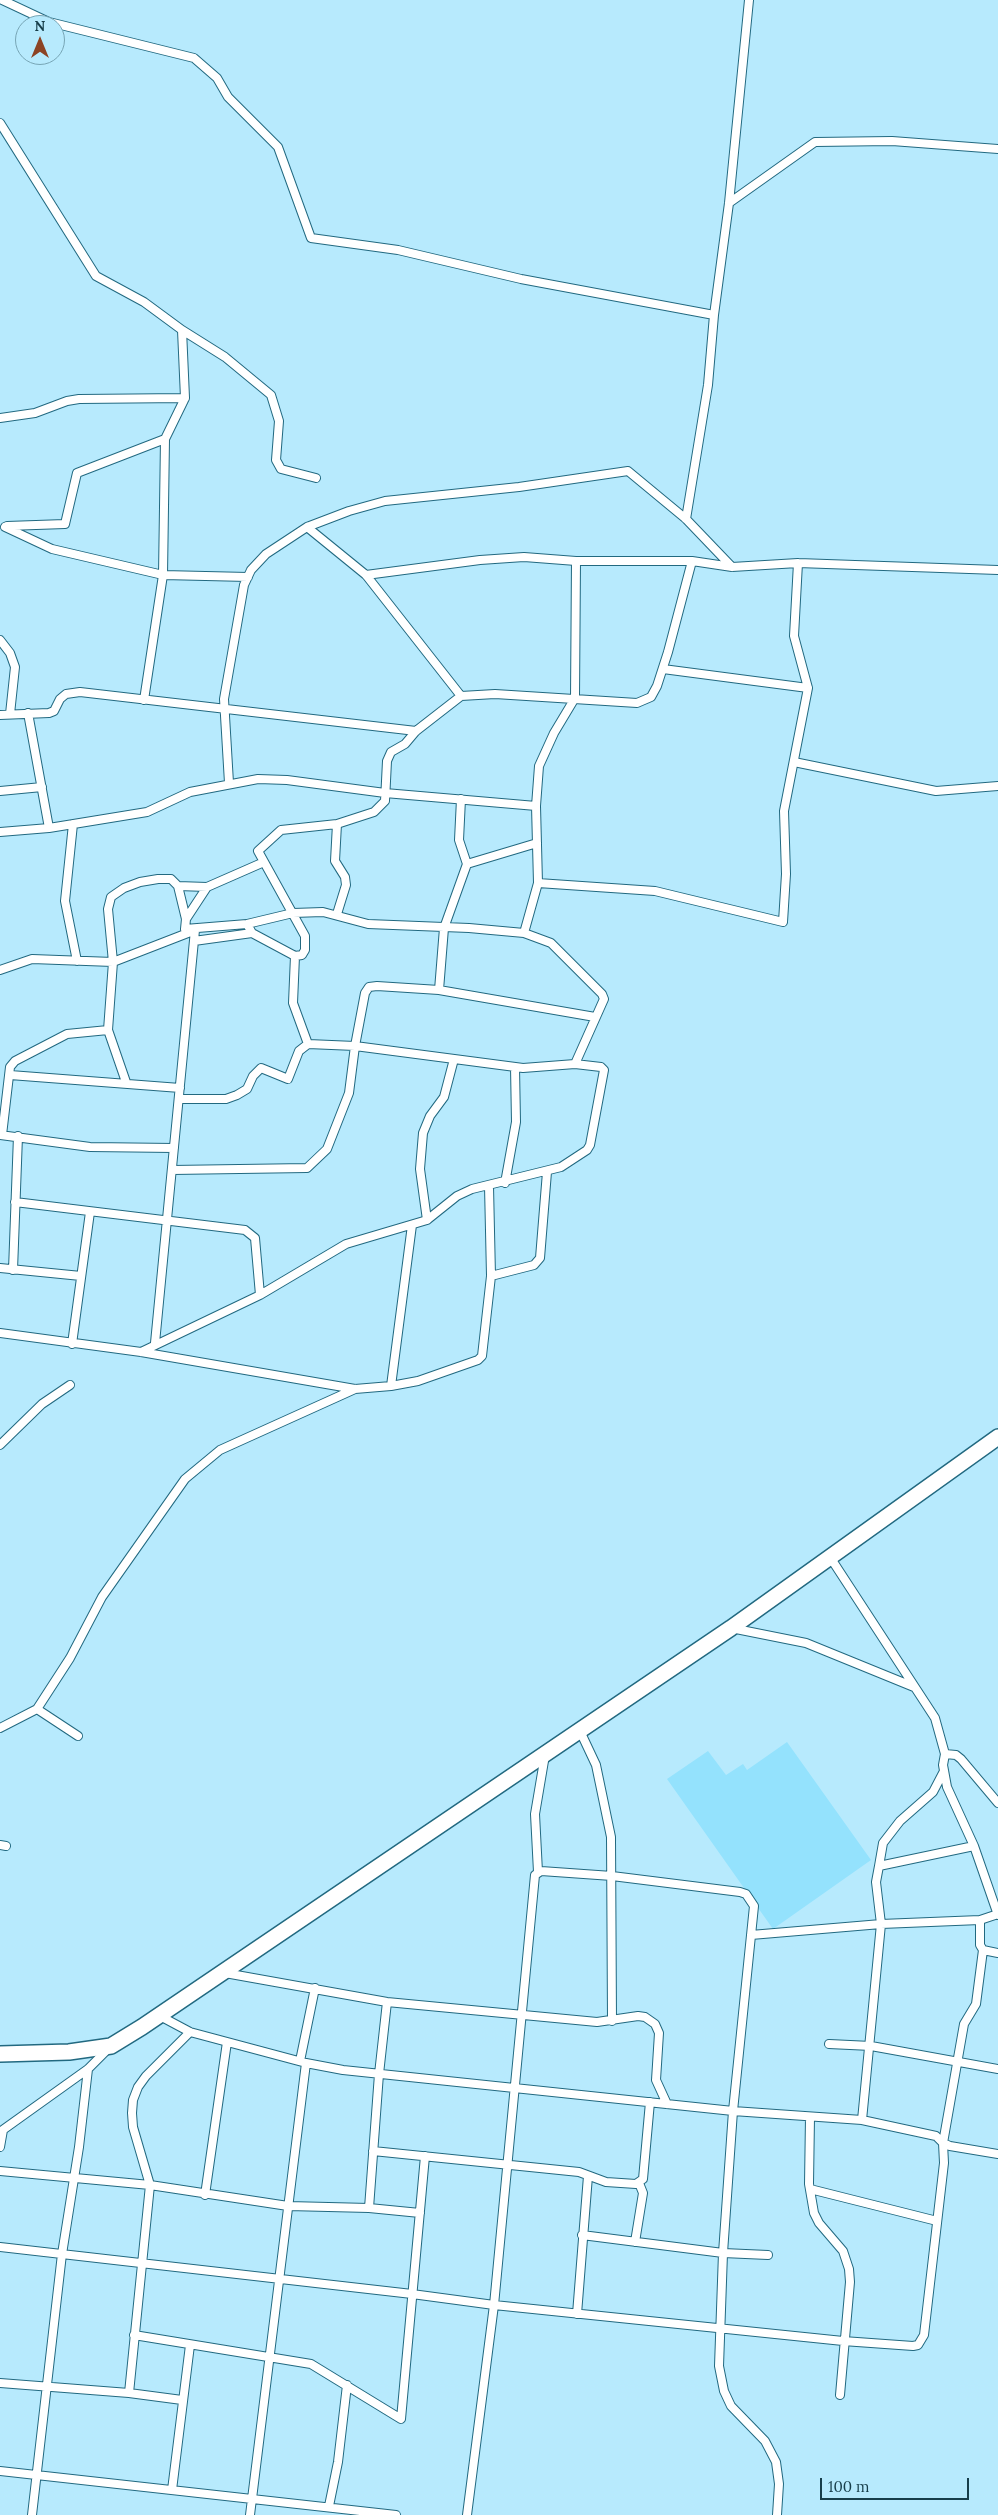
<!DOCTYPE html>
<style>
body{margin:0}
#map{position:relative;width:998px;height:2515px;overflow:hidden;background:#b7eafd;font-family:Lora,serif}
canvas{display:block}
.north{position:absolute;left:15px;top:15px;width:50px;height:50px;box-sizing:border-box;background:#b7eafd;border:1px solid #77a5b5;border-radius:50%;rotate:0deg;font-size:14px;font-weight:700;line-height:20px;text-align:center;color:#173e4a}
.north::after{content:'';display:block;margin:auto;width:18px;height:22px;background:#8c4425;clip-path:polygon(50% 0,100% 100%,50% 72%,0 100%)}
.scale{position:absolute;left:820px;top:2478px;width:149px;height:22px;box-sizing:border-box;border:2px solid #173e4a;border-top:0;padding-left:6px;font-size:15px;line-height:18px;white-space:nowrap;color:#173e4a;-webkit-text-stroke:4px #b7eafd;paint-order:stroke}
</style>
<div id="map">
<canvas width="998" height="2515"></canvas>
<div class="north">N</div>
<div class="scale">100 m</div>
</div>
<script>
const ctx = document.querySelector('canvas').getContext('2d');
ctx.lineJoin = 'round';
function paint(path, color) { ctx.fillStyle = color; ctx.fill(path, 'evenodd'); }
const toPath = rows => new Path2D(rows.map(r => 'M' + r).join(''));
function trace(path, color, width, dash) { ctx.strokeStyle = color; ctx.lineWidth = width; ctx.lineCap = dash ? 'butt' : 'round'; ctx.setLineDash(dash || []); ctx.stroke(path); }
const built = toPath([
 [787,1742,871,1860,773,1929,667,1779,708,1751,726,1775,743,1764,747,1770]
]);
const street = toPath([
 [2,0,49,22,194,58,217,78,228,97,278,147,311,238,398,250,521,279,714,315,708,385,686,519],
 [0,123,96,276,144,302,182,330,185,398,165,439,163,575,144,700],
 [729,203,815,142,892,141,998,149],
 [714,315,729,203,749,0],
 [182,330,225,357,271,395,279,421,276,460,281,469,316,478],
 [0,418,35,413,67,401,79,399,185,398],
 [7,526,65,524,77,473,165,439],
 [5,527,52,549,163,575,248,577],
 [307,527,366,575,461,696],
 [366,575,480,560,524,557,576,561,692,561,732,567,798,563,998,570],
 [0,640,10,653,15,667,10,714],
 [663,669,808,688],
 [28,713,49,828],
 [0,715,49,713,54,711,60,699,66,694,80,692,416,731],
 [794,762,936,791,998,786],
 [229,783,224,699,244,585,251,570,266,554,307,527,349,511,385,501,519,487,628,471,686,519,732,567],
 [0,791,42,787],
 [73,824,65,901,77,961],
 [0,832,49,828,147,812,190,792,258,779,287,780,385,793,536,806],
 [467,864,537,843],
 [538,883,655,891,783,922,786,874,784,811,808,688,794,636,798,563],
 [337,914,346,885,345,877,335,861,337,824],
 [186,919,207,887],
 [247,924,252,933,295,956,302,955,305,950,305,936,258,851,281,830,337,824,374,812,385,801,387,761,391,752,405,744,416,731,461,696,495,694,637,703,651,697,657,686,668,652,692,561],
 [185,929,247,924,293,913,323,912,368,924,469,928,524,933,551,943,602,994,604,999,575,1064],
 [524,933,538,883,536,806,539,766,554,733,575,698,576,561],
 [194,941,252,933],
 [295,956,293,1003,308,1044],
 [0,970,32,959,113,962,193,931],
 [439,990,595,1017],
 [10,1075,180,1088],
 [126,1082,108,1030,113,962,108,909,111,897,124,888,140,882,158,879,171,879,178,886,207,887,264,862],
 [0,1135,90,1147,174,1148],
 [2,1135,10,1067,15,1061,67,1034,108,1030],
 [172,1170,307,1168,327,1149,349,1093,355,1046,365,993,369,987,377,986,439,990,444,928,467,864,459,840,461,799],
 [505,1183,516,1122,515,1067],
 [15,1202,245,1230,255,1238,260,1295],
 [427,1220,420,1169,423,1133,430,1116,444,1097,454,1059],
 [0,1268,81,1276],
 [13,1270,18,1136],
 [491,1276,534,1265,540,1258,547,1172],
 [0,1333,141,1352,355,1389,391,1386,418,1381,478,1360,482,1356,491,1276,489,1186],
 [155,1343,195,930,185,929,186,919,178,886],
 [72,1344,90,1212],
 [141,1352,260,1295,346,1244,427,1220,457,1196,472,1189,561,1167,587,1150,590,1145,604,1070,601,1067,575,1064,523,1068,355,1046,308,1044,299,1051,288,1079,261,1068,253,1076,247,1089,237,1095,226,1099,179,1099],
 [391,1386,412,1225],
 [0,1445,42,1404,70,1385],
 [830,1557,935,1718,945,1754,943,1765,947,1787,974,1846,998,1915],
 [731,1628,806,1643,914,1687],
 [37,1709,78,1736],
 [0,1728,37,1709,70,1658,102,1597,185,1479,220,1450,355,1389],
 [580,1731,596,1765,611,1837,612,2021],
 [945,1754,956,1755,961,1759,998,1803],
 [0,1845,6,1846],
 [879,1866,883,1843,900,1821,933,1792,944,1771],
 [538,1872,535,1814,545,1755],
 [980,1920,980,1945,983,1950,998,1953],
 [751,1935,881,1924,980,1920,998,1914],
 [983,1950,976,2004,964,2024,943,2143,950,2146,998,2154],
 [225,1973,387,2002,597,2022,638,2016,645,2017,655,2024,659,2033,656,2080,667,2104],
 [829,2044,871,2046,998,2069],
 [300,2061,315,1988],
 [810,2117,809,2184,814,2213,819,2223,843,2251,849,2269,850,2282,840,2395],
 [862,2120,881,1924,876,1882,879,1866,974,1846],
 [0,2132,88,2069,109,2048],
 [0,2147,3,2130],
 [373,2151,579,2172,606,2182,636,2184,643,2179,650,2102],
 [0,2171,150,2185,288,2206,369,2208,420,2213],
 [810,2189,937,2221],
 [205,2195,227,2042],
 [369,2208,379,2074,387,2002],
 [582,2235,723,2253,768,2255],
 [635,2242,643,2193,639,2183],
 [0,2247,412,2294,494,2305,843,2341,913,2346,918,2345,924,2335,944,2163,943,2143,936,2136,862,2120,733,2111,343,2070,306,2063,190,2032,160,2016],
 [577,2314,588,2176],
 [134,2335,311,2364,401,2419,425,2156],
 [0,2383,129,2393,182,2400],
 [129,2393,150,2185,133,2127,132,2113,133,2100,138,2087,146,2076,190,2032],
 [0,2471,396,2515],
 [172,2490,190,2345],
 [329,2506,338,2462,347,2385],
 [32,2515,62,2254,79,2147,88,2069],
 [250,2515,306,2063],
 [467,2515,494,2305,535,1875,541,1871,612,1876,740,1892,746,1894,754,1906,733,2111,723,2253,719,2366,724,2391,731,2406,765,2441,776,2462,779,2484,777,2515]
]);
const highway = toPath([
 [0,2054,69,2052,111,2046,142,2027,731,1628,998,1437]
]);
paint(built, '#94e2fd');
trace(street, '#226980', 10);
trace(highway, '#226980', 18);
trace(street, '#fff', 8);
trace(highway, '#fff', 15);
</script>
